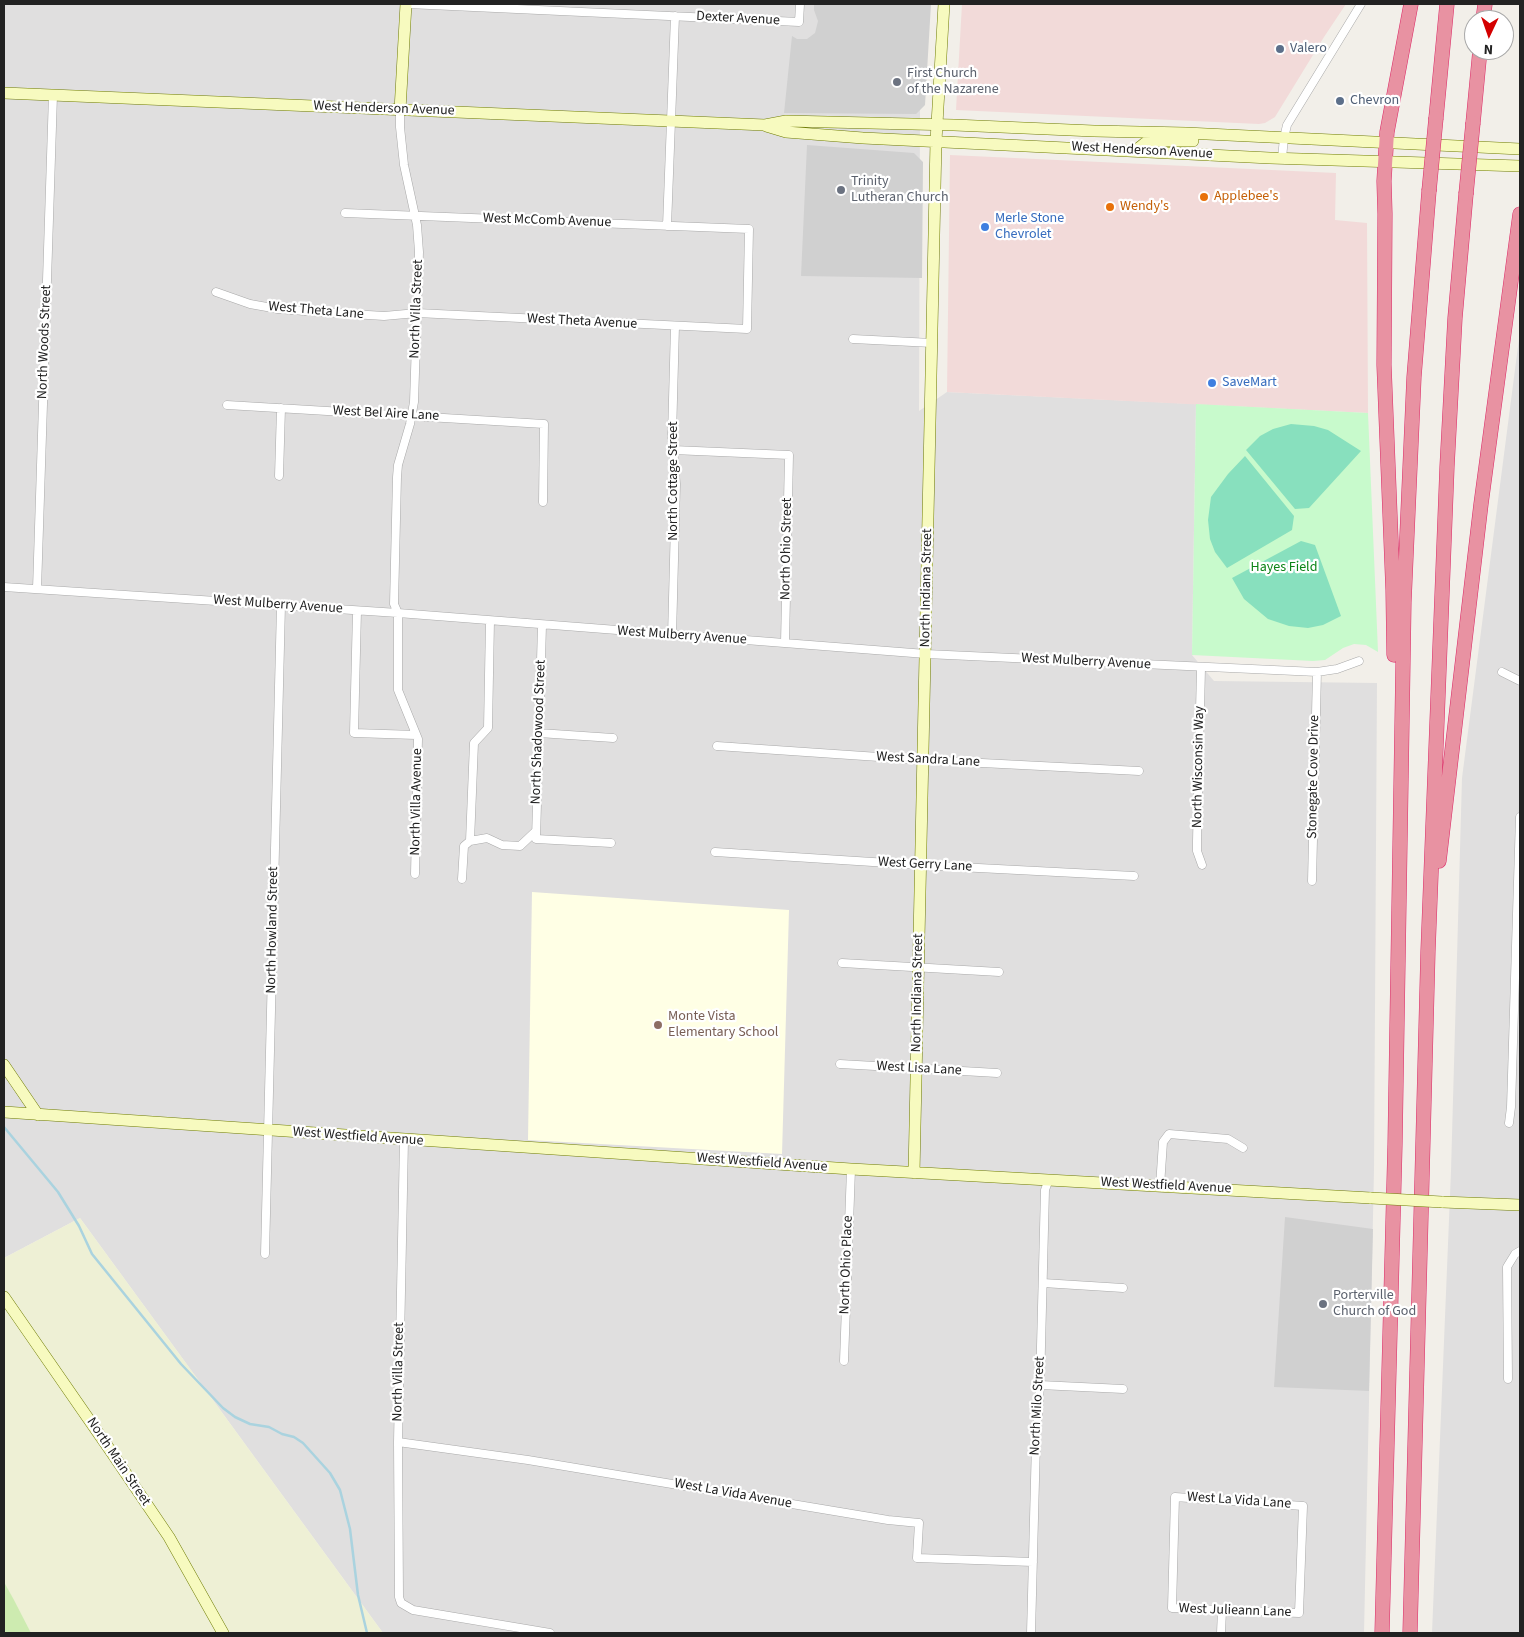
<!DOCTYPE html>
<style>
body{margin:0}
#map{position:relative;width:1524px;height:1637px;overflow:hidden;background:#f2efe9;font-family:"Source Sans 3",sans-serif}
canvas{display:block}
.frame{position:absolute;inset:0;border:5px solid #222;pointer-events:none}
.north{position:absolute;left:1464px;top:10px;width:50px;height:50px;box-sizing:border-box;background:#fff;border:1px solid #a7a7a7;border-radius:50%;rotate:183deg;font-size:14px;font-weight:700;line-height:20px;text-align:center;color:#222}
.north::after{content:'';display:block;margin:auto;width:18px;height:22px;background:#d40000;clip-path:polygon(50% 0,100% 100%,50% 72%,0 100%)}
</style>
<div id="map">
<canvas width="1524" height="1637"></canvas>
<div class="frame"></div>
<div class="north">N</div>
</div>
<script>
const ctx = document.querySelector('canvas').getContext('2d');
ctx.lineJoin = 'round';
function paint(path, color) { ctx.fillStyle = color; ctx.fill(path, 'evenodd'); }
const toPath = rows => new Path2D(rows.map(r => 'M' + r).join(''));
function trace(path, color, width, dash) { ctx.strokeStyle = color; ctx.lineWidth = width; ctx.lineCap = dash ? 'butt' : 'round'; ctx.setLineDash(dash || []); ctx.stroke(path); }
function drawText(font, color, halo, rows, align = 'center') {
  ctx.font = font + ' "Source Sans 3",sans-serif'; ctx.lineWidth = 4.5; ctx.setLineDash([]); ctx.textBaseline = 'middle'; ctx.strokeStyle = halo; ctx.fillStyle = color; for (const [text, x, y, turn = 0] of rows) {
    ctx.save(); ctx.translate(x, y); ctx.rotate((+turn || 0) * Math.PI / 180); ctx.textAlign = isNaN(turn) ? turn : align; if (halo) ctx.strokeText(text, 0, 0); ctx.fillText(text, 0, 0); ctx.restore();
  }
}
const residential = toPath([
 [4,4,927,4,920,107,919,411,947,392,1196,404,1192,655,1214,681,1377,683,1374,1170,1364,1633,383,1633,80,1218,4,1258],
 [1520,331,1520,1633,1432,1633,1451,1171,1462,778]
]);
const commercial = toPath([
 [962,4,1346,4,1324,37,1275,117,1265,123,1259,124,956,110],
 [950,155,1336,173,1335,220,1367,223,1368,413,947,392]
]);
const education = toPath([
 [532,892,789,910,782,1154,528,1140]
]);
const religious = toPath([
 [814,4,931,4,925,105,916,114,784,113,792,36,797,39,807,39,815,33,818,21,814,10],
 [807,145,914,153,923,162,922,278,801,276],
 [1285,1217,1373,1229,1369,1391,1274,1387]
]);
const farmland = toPath([
 [80,1218,383,1633,31,1633,4,1582,4,1258]
]);
const grass = toPath([
 [4,1582,14,1600,31,1633,4,1633]
]);
const park = toPath([
 [1196,404,1368,413,1378,652,1366,645,1354,644,1343,648,1325,660,1313,661,1192,655]
]);
const pitch = toPath([
 [1291,424,1314,426,1328,430,1361,451,1309,508,1295,509,1246,450,1260,436,1273,429],
 [1245,456,1294,516,1292,530,1227,568,1215,552,1210,539,1208,520,1211,497,1228,474],
 [1301,541,1315,545,1341,616,1323,625,1308,628,1289,626,1268,619,1244,599,1232,578]
]);
const stream = toPath([
 [4,1127,58,1192,79,1226,92,1254,181,1364,223,1408,235,1417,250,1424,269,1427,282,1434,294,1437,303,1443,330,1473,340,1490,350,1529,358,1595,367,1633]
]);
const street = toPath([
 [408,4,799,22,800,4],
 [400,110,400,127,404,165,417,225,419,252,414,402,410,424,398,465,397,477,394,604,398,613,398,690,418,739,415,874],
 [1282,158,1284,138,1287,125,1361,4],
 [667,226,675,16],
 [216,292,250,304,278,309,305,311,384,316,417,313,747,329,749,229,345,213],
 [853,339,932,343],
 [227,405,544,424,543,502],
 [673,450,789,455,785,643],
 [279,476,281,408],
 [4,587,398,613,926,654,1317,672,1337,669,1359,661],
 [37,589,53,95],
 [357,611,354,733,416,735],
 [542,625,536,839,611,843],
 [672,636,676,484,672,436,675,326],
 [1201,668,1197,841,1197,851,1202,865],
 [1502,672,1520,681],
 [539,733,613,738],
 [717,746,923,760,1139,771],
 [470,841,487,838,502,845,520,846,536,831],
 [715,852,920,865,1134,876],
 [462,879,464,846,470,841,474,743,488,728,490,621],
 [1312,881,1317,672],
 [842,963,999,972],
 [840,1064,997,1073],
 [1509,1123,1511,1107,1520,817],
 [404,1140,398,1442,399,1597,401,1603,413,1610,550,1633],
 [1160,1186,1163,1142,1169,1134,1228,1139,1243,1148],
 [265,1254,281,605],
 [1043,1283,1123,1288],
 [844,1361,851,1169],
 [1508,1379,1507,1267,1515,1254,1520,1251],
 [1040,1385,1123,1389],
 [398,1442,528,1460,888,1520,919,1523,917,1558,1033,1562],
 [1175,1497,1303,1506,1299,1613,1172,1608,1175,1497],
 [1031,1633,1036,1442,1040,1385,1045,1190,1049,1179],
 [1221,1633,1222,1610]
]);
const secondary = toPath([
 [4,93,765,125,786,121,954,125,1094,131,1186,133,1520,149],
 [400,110,406,4],
 [766,126,786,132,863,138,1270,158,1520,166],
 [1135,151,1145,143,1157,141,1193,141],
 [4,1065,38,1115],
 [4,1112,851,1169,1371,1198],
 [914,1173,936,141,944,4],
 [1442,1202,1520,1205],
 [4,1297,110,1450,169,1537,223,1633]
]);
const highway = toPath([
 [1483,20,1485,4],
 [1436,118,1447,4],
 [1473,123,1480,50],
 [1394,655,1393,590,1384,365,1385,214,1384,181,1387,132,1411,4],
 [1439,861,1481,504,1520,214],
 [1382,1633,1395,1145,1404,602,1414,377,1429,191],
 [1410,1633,1428,951,1447,467,1455,318,1466,194]
]);
const secondaryBridge = toPath([
 [1371,1198,1442,1202]
]);
const highwayBridge = toPath([
 [1429,191,1436,118],
 [1466,194,1473,123]
]);
const markers = [
 [1280,49,5,"#5c6f8a"],
 [897,82,5,"#6b7280"],
 [1340,101,5,"#5c6f8a"],
 [841,190,5,"#6b7280"],
 [1204,197,5,"#e8710a"],
 [1110,207,5,"#e8710a"],
 [985,227,5,"#3f7fe0"],
 [1212,383,5,"#3f7fe0"],
 [658,1025,5,"#8d6e63"],
 [1323,1304,5,"#6b7280"]
];
const streetNames = [
 ["Dexter Avenue",738,19,3],
 ["West Henderson Avenue",384,109,2],
 ["West Henderson Avenue",1142,151,3],
 ["West McComb Avenue",547,221,2],
 ["North Villa Street",417,309,-88],
 ["West Theta Lane",316,311,5],
 ["West Theta Avenue",582,322,3],
 ["North Woods Street",45,342,-88],
 ["West Bel Aire Lane",386,414,3],
 ["North Cottage Street",674,481,-90],
 ["North Ohio Street",787,549,-89],
 ["North Indiana Street",927,588,-89],
 ["West Mulberry Avenue",278,605,4],
 ["West Mulberry Avenue",682,636,4],
 ["West Mulberry Avenue",1086,662,3],
 ["North Shadowood Street",539,732,-88],
 ["West Sandra Lane",928,760,3],
 ["North Wisconsin Way",1199,767,-89],
 ["Stonegate Cove Drive",1314,777,-89],
 ["North Villa Avenue",417,802,-89],
 ["West Gerry Lane",925,865,3],
 ["North Howland Street",273,930,-89],
 ["North Indiana Street",918,993,-89],
 ["West Lisa Lane",919,1069,3],
 ["West Westfield Avenue",358,1137,4],
 ["West Westfield Avenue",762,1163,4],
 ["West Westfield Avenue",1166,1186,3],
 ["North Ohio Place",847,1265,-88],
 ["North Villa Street",399,1372,-89],
 ["North Milo Street",1038,1406,-87],
 ["North Main Street",118,1462,56],
 ["West La Vida Avenue",733,1494,10],
 ["West La Vida Lane",1239,1501,4],
 ["West Julieann Lane",1235,1611,2]
];
const serviceNames = [
 ["Valero",1290,49],
 ["Chevron",1350,101]
];
const worshipNames = [
 ["First Church",907,74],
 ["of the Nazarene",907,90],
 ["Trinity",851,182],
 ["Lutheran Church",851,198],
 ["Porterville",1333,1296],
 ["Church of God",1333,1312]
];
const foodNames = [
 ["Applebee's",1214,197],
 ["Wendy's",1120,207]
];
const shopNames = [
 ["Merle Stone",995,219],
 ["Chevrolet",995,235],
 ["SaveMart",1222,383]
];
const parkNames = [
 ["Hayes Field",1284,568]
];
const educationNames = [
 ["Monte Vista",668,1017],
 ["Elementary School",668,1033]
];
paint(residential, '#e0dfdf');
paint(commercial, '#f2dad9');
paint(education, '#ffffe5');
paint(religious, '#d0d0d0');
paint(farmland, '#eef0d5');
paint(grass, '#cdebb0');
paint(park, '#c8facc');
paint(pitch, '#88e0be');
trace(stream, '#aad3df', 2.5);
trace(street, '#a9a9a9', 9);
trace(secondary, '#707d05', 12);
trace(highway, '#dc2a67', 15);
trace(street, '#fff', 8);
trace(secondary, '#f7fabf', 11);
trace(highway, '#e892a2', 14);
trace(secondaryBridge, '#707d05', 12, []);
trace(highwayBridge, '#dc2a67', 15, []);
trace(secondaryBridge, '#f7fabf', 11);
trace(highwayBridge, '#e892a2', 14);
for (const [x, y, r, color] of markers) { const dot = new Path2D(); dot.arc(x, y, r, 0, 2 * Math.PI); ctx.fillStyle = color; ctx.fill(dot); trace(dot, '#fff', 2); }
drawText('14px', '#222', '#fff', streetNames);
drawText('14px', '#4e5e75', '#fff', serviceNames, 'left');
drawText('14px', '#5b616d', '#fff', worshipNames, 'left');
drawText('14px', '#c56008', '#fff', foodNames, 'left');
drawText('14px', '#366cbe', '#fff', shopNames, 'left');
drawText('14px', '#0c8416', '#fff', parkNames);
drawText('14px', '#785e54', '#fff', educationNames, 'left');
</script>
